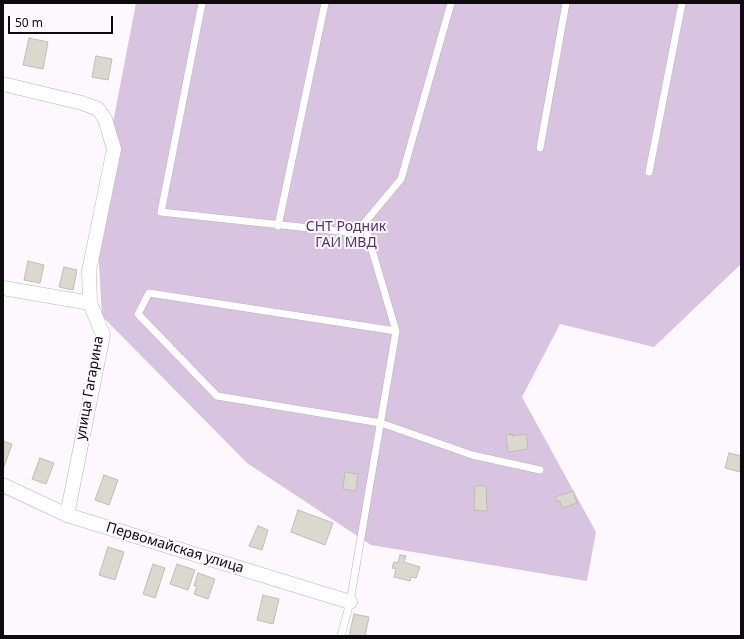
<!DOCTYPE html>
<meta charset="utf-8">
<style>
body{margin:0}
#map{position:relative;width:744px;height:639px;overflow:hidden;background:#fdf8fe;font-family:"Noto Sans",sans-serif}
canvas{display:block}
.frame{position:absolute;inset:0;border:4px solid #0e0b0f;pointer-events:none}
.scale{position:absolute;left:8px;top:16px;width:105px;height:18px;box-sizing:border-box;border:2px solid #0e0b0f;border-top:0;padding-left:5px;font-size:12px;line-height:14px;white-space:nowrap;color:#0e0b0f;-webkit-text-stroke:3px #fdf8fe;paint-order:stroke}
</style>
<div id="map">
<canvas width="744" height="639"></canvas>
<div class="frame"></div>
<div class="scale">50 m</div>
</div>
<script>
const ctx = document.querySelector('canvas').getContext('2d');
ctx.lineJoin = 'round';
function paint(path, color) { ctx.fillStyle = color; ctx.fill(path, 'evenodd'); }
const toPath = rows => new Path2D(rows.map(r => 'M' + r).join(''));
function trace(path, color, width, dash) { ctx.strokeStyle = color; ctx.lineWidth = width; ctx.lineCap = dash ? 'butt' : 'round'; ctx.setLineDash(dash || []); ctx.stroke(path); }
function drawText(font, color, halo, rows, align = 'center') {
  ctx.font = font + ' "Noto Sans",sans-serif'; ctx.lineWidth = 4; ctx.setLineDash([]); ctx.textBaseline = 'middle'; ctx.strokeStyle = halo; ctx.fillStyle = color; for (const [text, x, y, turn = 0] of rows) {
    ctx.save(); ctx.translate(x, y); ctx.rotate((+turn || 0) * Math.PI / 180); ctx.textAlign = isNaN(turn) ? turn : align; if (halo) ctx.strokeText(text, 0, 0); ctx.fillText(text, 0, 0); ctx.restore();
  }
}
const green = toPath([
 [136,3,741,3,741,264,654,347,560,324,522,397,596,532,587,581,371,545,247,463,102,316,96,211]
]);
const building = toPath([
 [29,38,48,42,43,69,23,65,29,38],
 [96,56,112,59,108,80,92,77,96,56],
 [28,261,44,265,40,283,24,280,28,261],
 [64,267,77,270,73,290,59,287,64,267],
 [512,434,512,436,526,434,528,449,508,452,506,435,512,434],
 [3,441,12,444,4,467,3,467,3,441],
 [729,453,741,456,740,472,725,468,729,453],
 [40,458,54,463,46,484,32,479,40,458],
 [345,472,358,474,356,491,343,489,345,472],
 [104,475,118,480,109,505,95,500,104,475],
 [475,486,486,486,487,511,474,510,475,486],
 [573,491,577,503,562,508,560,501,557,502,555,497,573,491],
 [298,510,333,523,325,545,291,532,298,510],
 [258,526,268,530,262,550,249,546,258,526],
 [108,547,124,552,115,580,99,575,108,547],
 [400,555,406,556,404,562,420,567,416,578,411,577,410,581,394,577,396,569,392,568,394,562,398,563,400,555],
 [153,564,165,568,155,598,143,594,153,564],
 [177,564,195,570,188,590,170,584,177,564],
 [198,573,215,579,208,599,194,594,197,586,194,586,198,573],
 [263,595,279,599,273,624,257,620,263,595],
 [354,614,369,617,365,636,349,636,354,614]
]);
const lane = toPath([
 [202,3,161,212,356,233,401,179,451,3],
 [540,148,566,3],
 [649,172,682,3],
 [278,226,325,3],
 [396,331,149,293,138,314,217,396,381,423,472,455,540,470],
 [341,636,350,602,396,331,364,223]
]);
const street = toPath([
 [3,84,82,103,98,109,105,119,114,149,89,271,90,303],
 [3,288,90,303,103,335,67,515],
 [3,485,67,515,350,602]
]);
const parkNames = [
 ["СНТ Родник",346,227],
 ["ГАИ МВД",346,243]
];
const streetNames = [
 ["улица Гагарина",90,388,-80],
 ["Первомайская улица",175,548,17]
];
paint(green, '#d8c3e1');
paint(building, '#dbd8cd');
trace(building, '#c0bdb3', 1);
trace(lane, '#bab4bd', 8);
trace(street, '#bab4bd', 15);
trace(lane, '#fff', 7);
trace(street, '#fff', 14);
drawText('14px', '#573165', '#fdf8fe', parkNames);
drawText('14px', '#0e0b0f', '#fdf8fe', streetNames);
</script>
